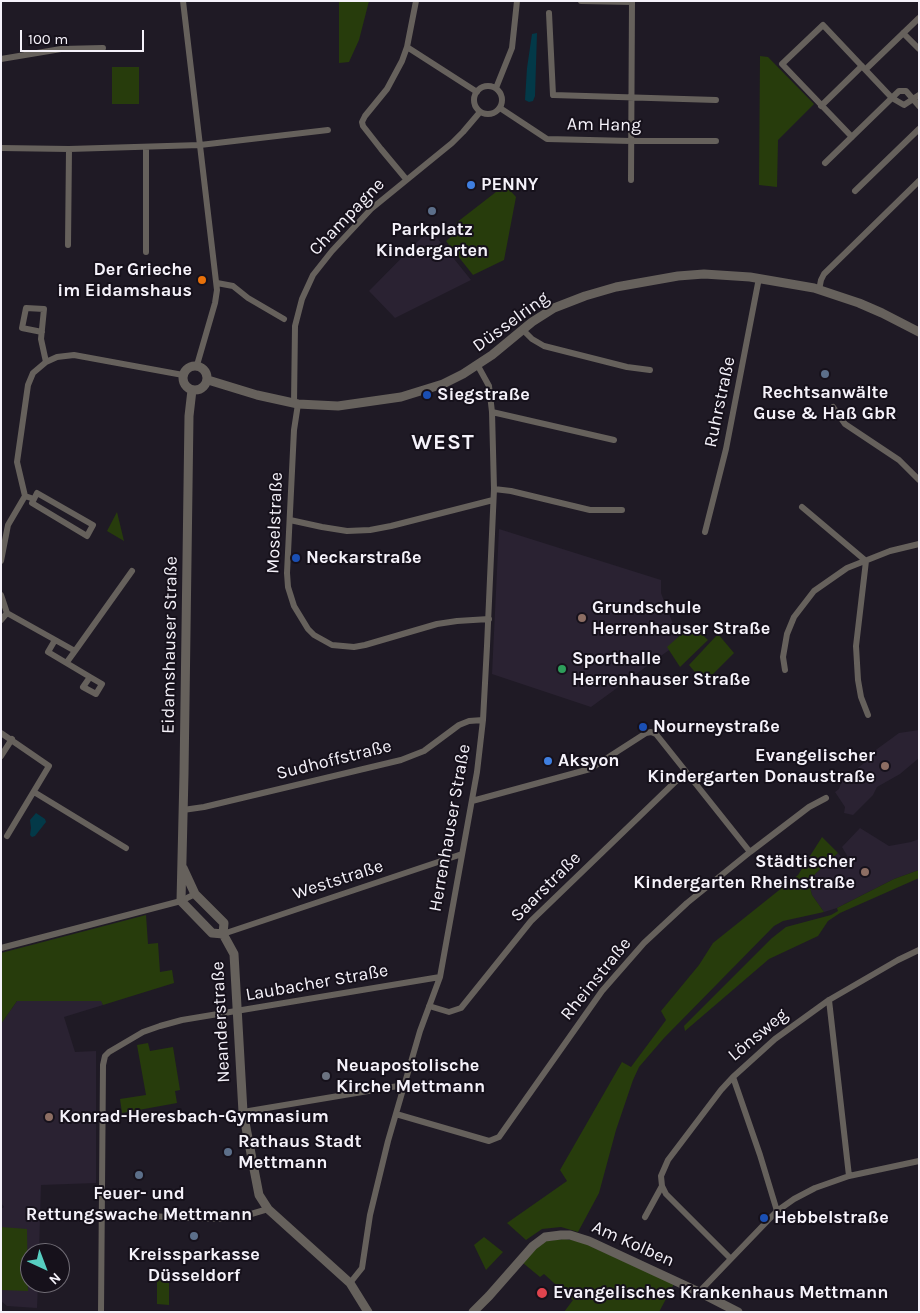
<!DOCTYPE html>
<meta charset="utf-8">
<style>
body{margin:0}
#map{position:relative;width:920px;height:1313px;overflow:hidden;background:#1f1a25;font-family:Karla,sans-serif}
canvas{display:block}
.frame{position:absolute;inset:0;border:2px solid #f5f2fa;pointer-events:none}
.north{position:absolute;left:20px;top:1243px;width:50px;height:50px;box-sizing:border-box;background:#16111b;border:1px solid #6f6b74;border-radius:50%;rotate:137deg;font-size:14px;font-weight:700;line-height:20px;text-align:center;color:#f5f2fa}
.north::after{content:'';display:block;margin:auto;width:18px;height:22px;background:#57cec1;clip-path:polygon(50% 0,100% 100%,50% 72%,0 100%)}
.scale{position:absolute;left:20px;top:30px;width:124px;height:22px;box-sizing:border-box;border:2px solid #f5f2fa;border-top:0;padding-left:6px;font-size:15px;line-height:18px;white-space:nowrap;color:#f5f2fa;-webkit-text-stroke:4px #16111b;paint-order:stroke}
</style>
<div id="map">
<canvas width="920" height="1313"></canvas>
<div class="frame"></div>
<div class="north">N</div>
<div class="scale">100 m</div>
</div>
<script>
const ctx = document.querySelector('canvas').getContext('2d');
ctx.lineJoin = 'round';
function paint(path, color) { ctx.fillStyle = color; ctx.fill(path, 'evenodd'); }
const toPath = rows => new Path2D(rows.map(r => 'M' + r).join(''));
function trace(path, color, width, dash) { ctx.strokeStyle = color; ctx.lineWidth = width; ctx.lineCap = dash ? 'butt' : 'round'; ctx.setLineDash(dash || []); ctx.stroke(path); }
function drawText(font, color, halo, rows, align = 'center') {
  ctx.font = font + ' Karla,sans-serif'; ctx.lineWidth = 4; ctx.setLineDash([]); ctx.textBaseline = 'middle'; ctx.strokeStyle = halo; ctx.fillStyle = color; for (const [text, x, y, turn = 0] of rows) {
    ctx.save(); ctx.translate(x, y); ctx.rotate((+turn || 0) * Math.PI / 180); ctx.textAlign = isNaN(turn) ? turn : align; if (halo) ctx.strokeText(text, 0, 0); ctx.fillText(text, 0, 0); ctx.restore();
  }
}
const built = toPath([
 [430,229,471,280,395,318,369,291],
 [499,529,661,580,661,593,680,642,591,707,492,674],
 [919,730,919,758,900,774,877,787,873,795,853,815,844,813,845,807,835,792,839,789,842,780,872,757,873,752,899,733],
 [860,828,889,846,911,842,919,839,919,870,894,879,837,908,824,912,812,895,809,884,815,874,838,853,847,864,851,862,842,847],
 [17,1001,102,1001,103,1005,64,1017,75,1052,96,1051,96,1183,41,1185,39,1253,30,1253,30,1283,38,1283,37,1308,7,1306,1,1301,1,1209,4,1207,1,1203,1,1024]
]);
const green = toPath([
 [339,1,369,1,359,40,349,62,339,63],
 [760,56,768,57,814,104,778,140,777,187,759,185],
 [112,67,139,67,139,104,112,104],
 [505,185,516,197,504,260,473,275,446,241,460,229,456,223],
 [117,512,124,541,107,531],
 [692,625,708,640,680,667,667,647],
 [718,634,734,653,704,683,689,665],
 [822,837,838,853,815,874,809,884,812,895,824,912,783,921,774,926,664,1038,639,1067,633,1080,616,1130,599,1193,578,1232,561,1227,542,1229,526,1240,507,1223,567,1181,560,1170,622,1062,631,1067,666,1020,661,1011,699,965,713,943,798,875],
 [919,870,919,878,840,913,828,921,818,936,769,959,685,1031,684,1026,772,938,786,927,831,915,838,911,837,908,894,879],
 [146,915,148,944,158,943,160,972,172,970,174,983,103,1005,101,1001,17,1001,1,1024,1,953],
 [148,1043,150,1051,173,1047,180,1090,175,1091,177,1103,122,1113,120,1099,146,1095,137,1045],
 [1,1227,27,1229,28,1291,1,1290],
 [484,1237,503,1252,486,1270,474,1245],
 [564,1239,579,1241,674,1284,659,1312,564,1312,573,1300,544,1274,540,1277,523,1263,531,1253,546,1241],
 [157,1273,169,1273,169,1305,157,1304]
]);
const water = toPath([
 [537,33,535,96,533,101,529,102,525,100,527,68,532,34],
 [36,813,45,819,46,822,35,836,32,837,30,835,31,828,30,820]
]);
const minor = toPath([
 [183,1,217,290,215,303,197,365],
 [581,1,632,2],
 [549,13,553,95,716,100],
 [903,33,919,49],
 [407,47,477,92],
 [1,59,61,49,103,48],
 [866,69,919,18],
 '474 100a14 14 0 1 1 28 0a14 14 0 1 1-28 0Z',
 [496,88,512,48,517,1],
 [821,106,862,66],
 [500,108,547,139,631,141,716,141],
 [852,137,782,64,823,25,892,98,904,105,919,95],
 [1,148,69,149,200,145,328,130],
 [825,163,899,91,906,91,919,106],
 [406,179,381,149,363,126,362,122,365,116,387,89,402,61,407,47,416,1],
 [631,180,632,1],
 [855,191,919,129],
 [68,245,69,149],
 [146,252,146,147],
 [217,283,233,286,248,298,284,319],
 [819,290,821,280,824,274,919,181],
 [523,330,532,339,544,346,627,367,650,370],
 [42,332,22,328,26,308,44,309,41,339,46,362],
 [294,404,295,326,302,299,313,275,332,251,371,209,452,143,463,132,480,112],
 [298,404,294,430,287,573,288,587,294,606,308,629,314,635,332,645,354,647,365,645,437,624,457,621,489,619],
 [833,407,845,424,899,460,919,480],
 [492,412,614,440],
 [494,489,511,491,590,510,622,510],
 [25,496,34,499,32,503,87,536,93,525,37,493,34,499],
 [802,507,866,561,856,646,858,680,861,697,868,715],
 [290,520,322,527,347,531,370,530,391,526,493,500],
 [705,532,726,449,759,278],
 [1,561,8,525,25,496,17,462,28,385,33,373,46,362,57,357,74,355,183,375],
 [1,595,7,613,1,620],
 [7,613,75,651,67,662],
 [55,640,48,652,90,677,83,687,96,694,102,684,90,677],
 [75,651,132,571],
 [785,670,783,657,787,634,794,617,814,591,847,568,890,551,919,544],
 [1,733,49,766,7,836],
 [1,756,12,739],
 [34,792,126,848],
 [472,801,590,769,646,733,651,732,656,734,750,852],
 [183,810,204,807,401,760,424,751,459,725,469,721,483,720],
 [223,934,462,854],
 [1,948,181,901,195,894],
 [829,1000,849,1176],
 [429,1006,449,1012,461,1008,531,921,675,782,686,774],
 [733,1077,760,1155,777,1211],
 [243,1112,404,1085],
 [396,1114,489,1141,499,1137,602,991,644,943,687,903,750,852,809,807,826,798],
 [101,1214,217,1219,241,1217,268,1209],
 [645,1217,662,1186],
 [730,1258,666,1194,662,1186,661,1176,668,1160,721,1090,733,1077,775,1039,829,1000,898,960,919,950],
 [350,1283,362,1268,370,1215,388,1141,420,1031,440,977,477,772,483,720,487,646,494,489,492,412,489,386,478,366],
 [699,1292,777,1211,794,1199,815,1188,849,1176,919,1161],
 [101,1312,103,1065,105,1056,109,1052,143,1032,160,1026,182,1020,440,977]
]);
const tertiary = toPath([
 '183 378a12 12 0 1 1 24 0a12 12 0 1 1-24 0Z',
 [208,380,257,395,298,404,338,406,401,397,443,384,463,374,492,355,532,322,554,308,585,296,616,287,678,276,704,274,750,277,814,288,859,303,882,313,919,332],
 [192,390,189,416,184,774,181,901,212,933,223,934],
 [183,868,195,894,224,923,223,934,234,954,243,1112,259,1195,268,1209,350,1283,368,1312],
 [473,1312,489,1296,533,1246,545,1237,561,1235,570,1235,589,1241,699,1292,738,1312]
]);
const markers = [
 [471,185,5,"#3f7fe0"],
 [432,211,5,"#5c6f8a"],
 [202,280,5,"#e8710a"],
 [825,374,5,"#5c6f8a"],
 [427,395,5,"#1a4fb4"],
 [296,558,5,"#1a4fb4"],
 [582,618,5,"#8d6e63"],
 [562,669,5,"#2e9e5b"],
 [643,727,5,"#1a4fb4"],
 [548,761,5,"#3f7fe0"],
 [885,766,5,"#8d6e63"],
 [865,872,5,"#8d6e63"],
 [326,1076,5,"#6b7280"],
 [49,1117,5,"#8d6e63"],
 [228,1152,5,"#5c6f8a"],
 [139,1175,5,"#5c6f8a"],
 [764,1218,5,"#1a4fb4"],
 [194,1236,5,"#5c6f8a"],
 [542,1293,6,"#e0444e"]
];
const streetNames = [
 ["Am Hang",604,125,1],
 ["Champagne",347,217,-46],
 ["Düsselring",511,322,-36],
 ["Ruhrstraße",720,402,-78],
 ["Moselstraße",275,523,-88],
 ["Eidamshauser Straße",170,645,-89],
 ["Sudhoffstraße",334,760,-14],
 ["Herrenhauser Straße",450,828,-80],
 ["Weststraße",338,880,-18],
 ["Saarstraße",546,887,-45],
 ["Rheinstraße",596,979,-51],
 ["Laubacher Straße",317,983,-10],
 ["Neanderstraße",221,1022,-93],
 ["Lönsweg",758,1035,-40],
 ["Am Kolben",633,1244,24]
];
const poiNames = [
 ["PENNY",481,185],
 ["Parkplatz",432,230,"center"],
 ["Kindergarten",432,251,"center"],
 ["Der Grieche",192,270,"right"],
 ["im Eidamshaus",192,291,"right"],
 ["Rechtsanwälte",825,393,"center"],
 ["Guse & Haß GbR",825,414,"center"],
 ["Siegstraße",437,395],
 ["Neckarstraße",306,558],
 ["Grundschule",592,608],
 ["Herrenhauser Straße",592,629],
 ["Sporthalle",572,659],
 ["Herrenhauser Straße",572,680],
 ["Nourneystraße",653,727],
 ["Evangelischer",875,756,"right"],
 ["Kindergarten Donaustraße",875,777,"right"],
 ["Aksyon",558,761],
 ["Städtischer",855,862,"right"],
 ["Kindergarten Rheinstraße",855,883,"right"],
 ["Neuapostolische",336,1066],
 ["Kirche Mettmann",336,1087],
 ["Konrad-Heresbach-Gymnasium",59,1117],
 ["Rathaus Stadt",238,1142],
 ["Mettmann",238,1163],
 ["Feuer- und",139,1194,"center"],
 ["Rettungswache Mettmann",139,1215,"center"],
 ["Hebbelstraße",774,1218],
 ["Kreissparkasse",194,1255,"center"],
 ["Düsseldorf",194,1276,"center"],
 ["Evangelisches Krankenhaus Mettmann",553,1293]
];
const districtNames = [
 ["WEST",443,443]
];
paint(built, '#2a2232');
paint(green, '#273c0c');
paint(water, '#033948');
trace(minor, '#66615c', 6);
trace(tertiary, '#66615c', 9);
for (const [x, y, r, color] of markers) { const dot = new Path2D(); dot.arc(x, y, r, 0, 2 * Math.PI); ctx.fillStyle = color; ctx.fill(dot); trace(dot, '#16111b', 2); }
drawText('18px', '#f5f2fa', '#16111b', streetNames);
drawText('bold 18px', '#f5f2fa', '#16111b', poiNames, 'left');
ctx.letterSpacing = '1px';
drawText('bold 22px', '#f5f2fa', '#16111b', districtNames);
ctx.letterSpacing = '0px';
</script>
